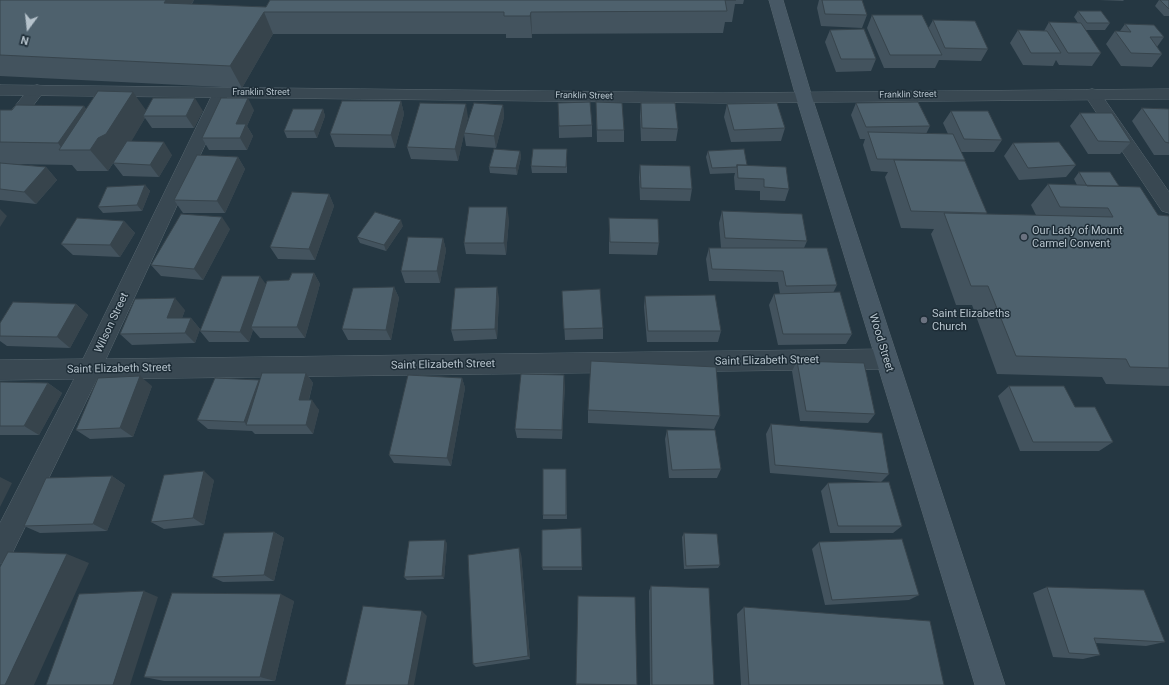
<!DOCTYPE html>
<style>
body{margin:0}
#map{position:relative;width:1169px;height:685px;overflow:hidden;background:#253742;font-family:Roboto,sans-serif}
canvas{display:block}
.north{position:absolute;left:8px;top:8px;width:40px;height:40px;-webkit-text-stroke:3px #1e2d37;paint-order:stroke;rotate:195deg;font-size:11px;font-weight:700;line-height:16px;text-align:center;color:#b6c3cc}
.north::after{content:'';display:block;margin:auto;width:14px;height:18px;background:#b6c3cc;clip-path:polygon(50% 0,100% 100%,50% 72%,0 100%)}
</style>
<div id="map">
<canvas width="1169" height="685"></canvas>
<div class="north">N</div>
</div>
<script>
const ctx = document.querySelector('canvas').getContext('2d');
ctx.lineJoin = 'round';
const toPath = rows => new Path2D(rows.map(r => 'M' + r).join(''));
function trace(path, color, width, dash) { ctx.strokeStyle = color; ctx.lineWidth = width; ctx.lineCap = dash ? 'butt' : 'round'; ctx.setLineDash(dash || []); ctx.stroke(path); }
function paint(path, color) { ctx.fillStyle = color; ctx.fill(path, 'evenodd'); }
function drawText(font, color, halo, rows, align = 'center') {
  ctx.font = font + ' Roboto,sans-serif'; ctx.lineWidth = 3; ctx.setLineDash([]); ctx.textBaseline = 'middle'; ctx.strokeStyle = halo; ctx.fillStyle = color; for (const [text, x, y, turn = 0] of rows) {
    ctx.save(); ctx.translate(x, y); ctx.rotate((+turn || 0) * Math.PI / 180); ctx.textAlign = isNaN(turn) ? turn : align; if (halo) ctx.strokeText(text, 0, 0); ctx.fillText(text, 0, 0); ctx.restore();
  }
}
const minor = toPath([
 [37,85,43,86,45,90,6,141,0,143,0,125,31,86,37,85],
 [221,88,227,89,229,93,106,359,886,349,894,352,897,359,894,366,886,369,97,379,9,560,0,564,0,523,74,379,0,380,0,360,83,359,213,93,215,89,221,88],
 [1092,89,1098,90,1169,192,1169,213,1162,211,1084,94,1086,90,1092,89]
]);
const tertiary = toPath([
 [0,85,721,93,1169,89,1169,99,721,103,0,95,0,85]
]);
const secondary = toPath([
 [769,0,783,0,812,97,1005,685,975,685,796,97,769,0]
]);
const wall = toPath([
 [0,0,194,0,192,4,266,7,270,0,744,0,743,4,735,4,732,22,725,22,723,33,532,34,532,38,506,38,506,34,273,34,242,88,0,76],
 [819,0,862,0,867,15,862,28,821,26,817,8],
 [1099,0,1124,0,1123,1],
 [1159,0,1169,0,1169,16,1164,16,1155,6],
 [1078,11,1110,23,1105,30,1085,30,1101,53,1092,66,1059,65,1056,60,1053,66,1023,65,1010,43,1018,30,1044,31,1049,22,1078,23,1074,17],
 [872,15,928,29,933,20,988,49,981,61,939,60,935,68,884,68,867,28],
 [1125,24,1164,37,1157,47,1162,54,1152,67,1121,66,1106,44,1115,31,1120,31],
 [830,30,876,59,871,71,836,72,825,42],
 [401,101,404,114,395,148,335,147,330,134],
 [596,102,624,130,624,142,597,142],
 [558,103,592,125,592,137,559,138],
 [641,103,678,129,676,141,641,141,640,116],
 [856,103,930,126,926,134,948,134,943,123,951,111,1002,140,994,152,961,152,965,160,964,161,987,213,986,214,1036,215,1031,205,1048,184,1077,185,1074,179,1079,172,1119,186,1158,215,1169,216,1169,386,1106,384,1102,377,997,374,972,305,956,305,931,234,934,229,901,228,885,177,888,172,871,171,863,145,865,139,860,139,851,115],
 [727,104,785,128,781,141,731,142,724,117],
 [503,105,504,117,496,148,466,146,464,134,458,161,411,159,407,147,468,117,465,129],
 [84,106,86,109,146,111,203,111,194,128,152,128,145,118,131,141,172,155,159,177,123,176,113,163,116,159,108,171,77,171,72,165,11,164,46,167,57,180,36,204,0,200,0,110,12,110],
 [1142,108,1169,109,1169,155,1154,155,1132,121],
 [323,109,325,116,317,138,287,138,284,131],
 [254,110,247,126,253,136,247,150,209,150,202,138],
 [1080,113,1131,142,1120,154,1088,154,1070,126],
 [1013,143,1076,165,1066,177,1019,180,1004,156],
 [520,151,521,157,517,175,490,173,489,167],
 [708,151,747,165,789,189,785,201,760,200,760,191,735,190,734,177,735,173,710,174,706,157],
 [567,155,567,173,532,173,531,166],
 [238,157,245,169,225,213,183,213,174,200],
 [640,165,692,189,690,201,640,200,639,177],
 [145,185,150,191,142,211,103,213,98,207],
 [329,194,334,206,315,260,278,259,270,247],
 [722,211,807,241,804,248,837,285,833,293,852,334,846,344,778,345,769,305,774,294,780,294,778,282,709,281,706,259,709,248,721,248,719,223],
 [609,218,659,243,657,255,609,254],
 [509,219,506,255,466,254,464,243],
 [124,221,135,233,120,257,73,255,61,244],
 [403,226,386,251,360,243,357,237],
 [230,229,203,280,161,276,151,265],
 [443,238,446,250,440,283,405,283,401,271],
 [314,273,320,284,305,338,260,338,253,330,249,342,209,342,200,331,266,284,289,280],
 [394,287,399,298,391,340,348,340,342,329],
 [562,291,603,328,603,339,565,340],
 [645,296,721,331,718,342,647,342,644,307],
 [499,298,497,339,454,341,451,330],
 [76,304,88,315,70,348,7,346,0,341,0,323],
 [185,310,182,318,191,318,200,329,195,343,132,345,120,334],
 [797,361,875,414,868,423,800,421,792,371],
 [306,373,313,383,309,400,319,410,313,434,255,434,252,431,208,429,197,420,259,380,260,380],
 [462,378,465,388,451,466,394,463,389,455],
 [0,382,48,383,62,393,39,435,0,435],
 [565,385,562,439,517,438,515,429],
 [152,386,133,437,90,439,76,430],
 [1009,386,1075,407,1113,442,1099,451,1020,451,998,396],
 [588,410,720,416,714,429,588,423],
 [771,424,889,474,881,482,902,526,893,533,830,533,821,491,828,483,881,482,770,473,766,434],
 [667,430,721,469,717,478,669,478,665,439],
 [566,469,567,519,543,519,543,515],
 [112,476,125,485,107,531,40,533,24,526],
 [214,480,204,525,164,529,151,522],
 [581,528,582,570,543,570,542,567],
 [274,532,284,538,274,581,223,582,212,577],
 [684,533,720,565,718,568,684,569,682,537],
 [819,542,919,595,909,600,825,605,812,549],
 [447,543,444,579,407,580,404,577],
 [521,554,530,659,476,667,473,664],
 [651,586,714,685,650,685,649,591],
 [1047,587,1165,642,1146,646,1095,643,1100,655,1083,659,1053,657,1033,593],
 [294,601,275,681,164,681,144,677],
 [744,607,944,685,741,685,737,614],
 [576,684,637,685,576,685]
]);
const shadedWall = toPath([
 [166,0,194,0,176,24,164,3],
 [264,12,273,34,242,88,230,66],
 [531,12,532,34,532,38,530,16],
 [133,92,148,113,143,116,145,118,123,156,115,160,108,171,90,150,98,138],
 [195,98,203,111,194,128,186,116],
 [248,98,254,110,247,126,253,136,247,150,240,138,236,124],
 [401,101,404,114,395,148,391,135],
 [466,104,468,117,458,161,455,149],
 [503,105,504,117,496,148,494,136],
 [84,106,100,128,63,150,58,143],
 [323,109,325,116,317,138,314,131],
 [164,142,172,155,159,177,150,165],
 [520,151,521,157,517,175,516,168],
 [238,157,245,169,225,213,217,201],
 [46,167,57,180,36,204,24,192],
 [145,185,150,191,142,211,137,205],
 [329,194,334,206,315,260,309,249],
 [507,207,509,219,506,255,504,243],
 [0,209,7,216,0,227],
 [222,217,230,229,203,280,194,269],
 [401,220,403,226,386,251,384,245],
 [124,221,135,233,120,257,110,245],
 [443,238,446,250,440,283,437,271],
 [314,273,320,284,305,338,297,327],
 [260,276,268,287,251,327,253,330,249,342,240,332],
 [394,287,399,298,391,340,386,330],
 [497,287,499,298,497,339,495,329],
 [175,298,185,310,178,329,167,318],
 [76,304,88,315,70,348,57,337],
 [191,318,200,329,195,343,185,333],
 [306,373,313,383,306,410,299,400],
 [564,375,565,385,562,439,562,430],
 [140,376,152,386,133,437,120,428],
 [462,378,465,388,451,466,447,458],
 [259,380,267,389,247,425,244,422],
 [48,383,62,393,39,435,24,426],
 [312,400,319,410,313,434,306,425],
 [204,471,214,480,204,525,193,518],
 [112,476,125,485,107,531,93,524],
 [0,477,12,483,0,507],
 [274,532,284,538,274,581,264,575],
 [445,540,447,543,444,579,442,576],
 [519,548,521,554,530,659,528,656],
 [67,554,89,563,34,685,5,685],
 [144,591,158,597,130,685,113,685],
 [281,594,294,601,275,681,260,677],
 [422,611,427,616,414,685,408,685]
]);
const building = toPath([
 [0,0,166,0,164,3,266,7,270,0,736,0,725,0,727,11,531,12,530,16,504,16,504,12,264,12,230,66,0,55,0,0],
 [822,0,862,0,867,15,825,14,822,0],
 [1160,0,1169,0,1169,9,1160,0],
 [1078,11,1101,11,1110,23,1087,23,1078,11],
 [872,15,922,15,942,55,890,55,872,15],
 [933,20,975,21,988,49,945,48,933,20],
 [1049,22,1081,23,1101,53,1068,53,1049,22],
 [1125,24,1154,25,1164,37,1150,37,1162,54,1131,53,1115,31,1131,32,1125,24],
 [864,29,876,59,841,59,830,30,864,29],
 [1018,30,1047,31,1061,53,1031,53,1018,30],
 [98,91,133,92,106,134,98,138,90,150,59,150,98,91],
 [153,98,195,98,186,116,143,116,153,98],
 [221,98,248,98,236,124,246,124,240,138,202,138,221,98],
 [342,101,401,101,391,135,330,134,342,101],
 [590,102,592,125,559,126,558,103,590,102],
 [596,102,622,103,624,130,597,130,596,102],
 [918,102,930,126,866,127,856,103,918,102],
 [420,103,466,104,455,149,407,147,420,103],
 [474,103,503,105,494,136,464,133,474,103],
 [641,103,675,103,678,129,642,128,641,103],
 [777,103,785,128,734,130,727,104,777,103],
 [16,105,84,106,58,143,0,142,0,110,12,110,16,105],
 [1142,108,1169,109,1169,143,1165,142,1142,108],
 [293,109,323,109,314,131,284,131,293,109],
 [951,111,988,111,1002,140,964,139,951,111],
 [1080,113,1112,113,1131,142,1098,141,1080,113],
 [868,132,953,134,965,160,877,159,868,132],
 [127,141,164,142,150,165,113,163,127,141],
 [1059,142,1076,165,1028,168,1013,143,1059,142],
 [494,149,520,151,516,168,489,167,494,149],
 [533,149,567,149,566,167,531,166,533,149],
 [744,149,747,165,737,165,737,167,712,168,708,151,744,149],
 [197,155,238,157,217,201,174,200,197,155],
 [894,160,965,161,987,213,911,211,894,160],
 [0,163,46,167,24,192,0,189,0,163],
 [640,165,690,166,692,189,641,188,640,165],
 [737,165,786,167,789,189,764,187,764,179,738,178,737,165],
 [1079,172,1110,172,1119,186,1087,186,1079,172],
 [1048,184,1140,187,1158,215,1169,216,1169,368,1130,367,1126,359,1016,356,988,286,971,286,944,213,1113,217,1108,208,1060,207,1048,184],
 [145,185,137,205,98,207,107,187,145,185],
 [292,192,329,194,309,249,270,247,292,192],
 [469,207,507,207,504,243,464,243,469,207],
 [722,211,802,214,807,241,725,238,722,211],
 [375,212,401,220,384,245,357,237,375,212],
 [181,214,222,217,194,269,151,265,181,214],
 [77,218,124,221,110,245,61,244,77,218],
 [609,218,658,219,659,243,610,242,609,218],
 [408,237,443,238,437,271,401,271,408,237],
 [709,248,827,248,837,285,786,286,783,271,712,269,709,248],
 [292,273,314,273,297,327,251,327,267,281,289,280,292,273],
 [222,276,260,276,240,332,200,331,222,276],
 [394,287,386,330,342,329,353,288,394,287],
 [497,287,495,329,451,330,455,288,497,287],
 [600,289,603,328,564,329,562,291,600,289],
 [840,292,852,334,783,334,774,294,840,292],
 [715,295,721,331,648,331,645,296,715,295],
 [175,298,167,318,191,318,185,333,120,334,135,299,175,298],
 [13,302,76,304,57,337,0,336,0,323,13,302],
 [591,361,716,367,720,416,588,410,591,361],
 [797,361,864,363,875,414,806,411,797,361],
 [262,373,306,373,299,400,312,400,306,425,246,425,262,373],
 [521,374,564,375,562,430,515,429,521,374],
 [408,375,462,378,447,458,389,455,408,375],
 [140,376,120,428,76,430,98,378,140,376],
 [215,378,259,380,244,422,197,420,215,378],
 [0,382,48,383,24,426,0,426,0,382],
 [1009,386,1064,386,1075,407,1095,407,1113,442,1033,442,1009,386],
 [771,424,882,433,889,474,775,465,771,424],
 [667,430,715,430,721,469,672,470,667,430],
 [543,469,566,469,566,515,543,515,543,469],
 [204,471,193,518,151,522,164,475,204,471],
 [112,476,93,524,24,526,46,478,112,476],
 [889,482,902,526,838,526,828,483,889,482],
 [581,528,582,567,542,567,542,530,581,528],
 [274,532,264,575,212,577,224,533,274,532],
 [684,533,717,534,720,565,686,566,684,533],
 [902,539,919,595,832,600,819,542,902,539],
 [445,540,442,576,404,577,409,541,445,540],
 [519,548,528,656,473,664,468,555,519,548],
 [8,552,67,554,5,685,0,685,0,567,8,552],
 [651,586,709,588,714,685,652,685,651,586],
 [1047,587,1144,590,1165,642,1094,638,1100,655,1069,653,1047,587],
 [144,591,113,685,46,685,79,594,144,591],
 [172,593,281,594,260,677,144,677,172,593],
 [578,596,635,597,637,685,576,684,578,596],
 [363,606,422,611,408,685,345,685,363,606],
 [744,607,930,621,944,685,749,685,744,607]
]);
const markers = [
 [1024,237,4,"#6b7280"],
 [924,320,4,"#6b7280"]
];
const farStreetnames = [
 ["Franklin Street",261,93],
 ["Franklin Street",908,95,-1],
 ["Franklin Street",584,96,1]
];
const poiNames = [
 ["Our Lady of Mount",1032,231],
 ["Carmel Convent",1032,244],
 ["Saint Elizabeths",932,314],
 ["Church",932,327]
];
const streetNames = [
 ["Wilson Street",112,323,-65],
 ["Wood Street",881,343,73],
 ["Saint Elizabeth Street",767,361,-1],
 ["Saint Elizabeth Street",443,365,-1],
 ["Saint Elizabeth Street",119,369,-1]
];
trace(minor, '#57666f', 1);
trace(tertiary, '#57666f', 1);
trace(secondary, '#57666f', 1);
paint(minor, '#394852');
paint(tertiary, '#394852');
paint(secondary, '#475865');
paint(wall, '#43535e');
paint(shadedWall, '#37444c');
paint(building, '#4e616d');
trace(building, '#37444c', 1);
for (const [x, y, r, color] of markers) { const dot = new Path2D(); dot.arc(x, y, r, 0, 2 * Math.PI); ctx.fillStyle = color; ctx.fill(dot); trace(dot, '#1e2d37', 1.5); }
drawText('9px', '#b6c3cc', '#1e2d37', farStreetnames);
drawText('11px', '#b6c3cc', '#1e2d37', poiNames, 'left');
drawText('11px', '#b6c3cc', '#1e2d37', streetNames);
</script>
